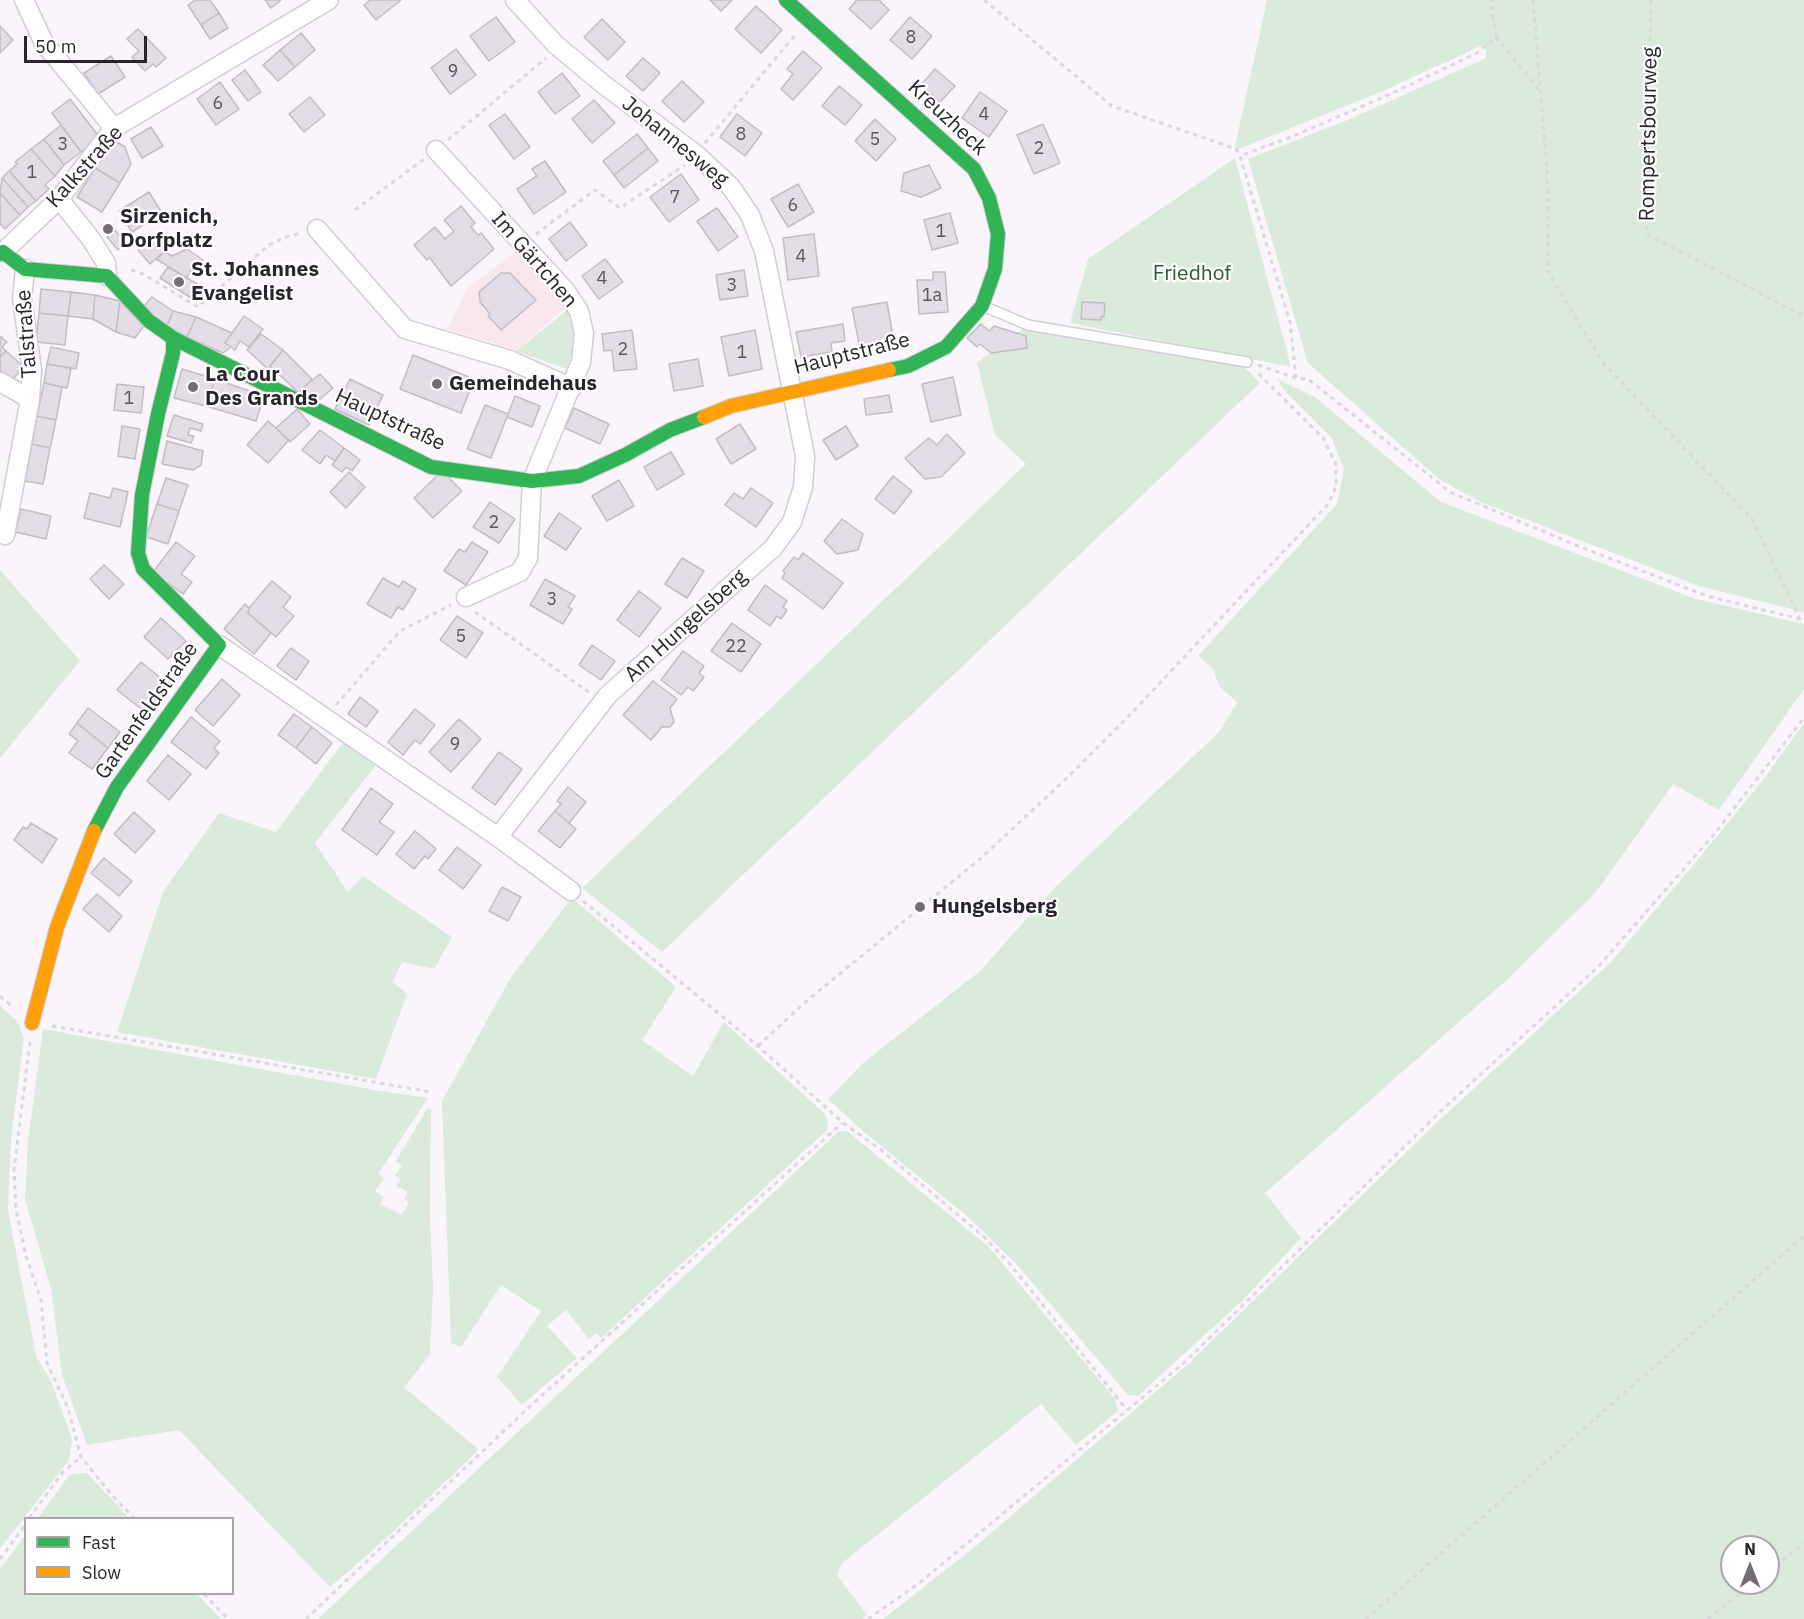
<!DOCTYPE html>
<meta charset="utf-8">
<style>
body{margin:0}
#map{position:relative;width:1804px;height:1619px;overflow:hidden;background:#faf5fb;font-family:"IBM Plex Sans",sans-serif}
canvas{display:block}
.legend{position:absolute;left:24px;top:1517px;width:210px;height:78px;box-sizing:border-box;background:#fff;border:2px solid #a9a7aa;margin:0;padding:8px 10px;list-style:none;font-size:18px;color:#29242b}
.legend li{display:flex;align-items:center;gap:12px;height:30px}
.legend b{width:30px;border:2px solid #a9a7aa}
.north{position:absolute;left:1720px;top:1535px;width:60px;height:60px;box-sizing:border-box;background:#fff;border:2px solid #a9a7aa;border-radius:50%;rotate:0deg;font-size:16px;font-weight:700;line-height:24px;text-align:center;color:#29242b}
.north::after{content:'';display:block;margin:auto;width:21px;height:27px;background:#726d74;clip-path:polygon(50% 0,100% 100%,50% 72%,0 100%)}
.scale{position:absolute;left:24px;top:36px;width:123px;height:27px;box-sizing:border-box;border:3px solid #29242b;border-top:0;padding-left:8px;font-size:18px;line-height:21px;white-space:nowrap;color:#29242b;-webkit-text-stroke:4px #fff;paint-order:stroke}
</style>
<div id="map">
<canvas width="1804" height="1619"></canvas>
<ul class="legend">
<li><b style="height:8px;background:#30b455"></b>Fast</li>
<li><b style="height:8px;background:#ff9f0a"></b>Slow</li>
</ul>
<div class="north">N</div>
<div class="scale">50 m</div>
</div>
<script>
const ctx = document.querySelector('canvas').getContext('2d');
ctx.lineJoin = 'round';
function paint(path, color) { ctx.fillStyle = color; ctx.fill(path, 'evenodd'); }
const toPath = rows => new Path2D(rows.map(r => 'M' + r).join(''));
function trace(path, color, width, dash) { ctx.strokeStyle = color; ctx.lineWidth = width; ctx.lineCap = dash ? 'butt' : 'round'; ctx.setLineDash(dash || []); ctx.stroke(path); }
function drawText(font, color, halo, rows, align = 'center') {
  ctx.font = font + ' "IBM Plex Sans",sans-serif'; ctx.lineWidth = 4.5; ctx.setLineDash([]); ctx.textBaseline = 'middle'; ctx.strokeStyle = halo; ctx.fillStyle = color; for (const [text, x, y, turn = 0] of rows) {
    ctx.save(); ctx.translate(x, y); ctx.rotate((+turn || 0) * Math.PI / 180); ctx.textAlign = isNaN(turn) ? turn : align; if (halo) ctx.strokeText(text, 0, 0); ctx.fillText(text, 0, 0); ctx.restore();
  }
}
const education = toPath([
 [521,248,568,306,516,350,448,329,467,288]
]);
const green = toPath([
 [1267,0,1804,0,1804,612,1699,586,1478,501,1439,479,1308,363,1248,159,1350,119,1486,58,1485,44,1383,91,1234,151],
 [1235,158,1291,367,1070,323,1088,259],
 [567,310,571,316,575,344,567,369,516,351],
 [1025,327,1240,363,1260,383,662,952,582,888,1026,464,995,435,977,363],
 [1277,379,1315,397,1441,502,1696,599,1804,624,1804,689,1719,810,1673,784,1596,892,1510,977,1265,1193,1301,1238,1243,1300,1138,1396,1128,1395,1017,1265,968,1217,864,1132,828,1099,863,1063,980,971,1056,886,1219,732,1237,702,1220,687,1212,667,1198,656,1337,504,1344,469,1331,437,1285,391],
 [0,570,80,661,0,758],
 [1804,723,1804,1619,883,1619,976,1546,1188,1364,1431,1128,1611,962,1685,875,1766,776],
 [1732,1547,1768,1547,1768,1583,1732,1583],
 [344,741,376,765,315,843,348,892,363,876,452,937,434,969,402,962,393,982,407,994,376,1079,117,1032,163,892,219,813,276,832],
 [572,898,676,987,642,1040,693,1076,724,1022,824,1113,828,1120,827,1130,601,1338,596,1333,589,1339,566,1310,547,1326,577,1358,522,1405,497,1377,541,1311,501,1285,461,1347,451,1343,442,1101,511,977],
 [0,1006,17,1021,24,1038,11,1138,8,1211,36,1356,51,1381,72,1439,69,1460,0,1549],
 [43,1029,380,1091,428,1098,378,1174,384,1178,375,1191,384,1197,380,1204,402,1215,409,1202,404,1199,408,1192,396,1186,401,1179,395,1176,402,1165,396,1161,427,1109,431,1108,430,1214,433,1288,430,1355,404,1387,479,1450,371,1552,330,1587,179,1430,87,1445,62,1375,51,1289,25,1199,28,1141],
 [847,1131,989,1247,1115,1399,1118,1411,1076,1445,1041,1404,842,1563,837,1575,867,1615,862,1619,318,1619,838,1132],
 [87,1473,129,1518,38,1518,70,1474],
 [25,1535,26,1594,197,1594,221,1619,0,1619,0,1570]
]);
const building = toPath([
 [195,0,210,0,219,13,201,25,188,5,195,0],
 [265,0,281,0,271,8,265,0],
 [370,0,401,0,376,20,364,5,370,0],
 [710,0,732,0,721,11,710,0],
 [857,0,879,0,889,10,871,29,849,9,857,0],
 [756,6,782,30,761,53,735,29,756,6],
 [219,13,228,28,210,39,201,25,219,13],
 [496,17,515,42,489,61,470,36,496,17],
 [910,17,932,36,912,59,890,40,910,17],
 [602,19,625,42,608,60,584,37,602,19],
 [0,26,13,40,0,53,0,26],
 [138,29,166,58,156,67,153,64,145,71,132,57,139,51,127,39,138,29],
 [301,33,315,50,295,67,280,50,301,33],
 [456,49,476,75,450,94,431,68,456,49],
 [280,50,295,67,278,81,263,65,280,50],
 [803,51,822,68,793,100,781,89,793,74,787,69,803,51],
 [111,56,125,77,98,94,84,73,111,56],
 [643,58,660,73,643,91,626,76,643,58],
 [935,69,955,86,940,102,921,85,935,69],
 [245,70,261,92,248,101,232,80,245,70],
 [562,73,580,96,555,114,538,92,562,73],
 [682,81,704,102,684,122,662,101,682,81],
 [220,82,239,109,216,125,197,99,220,82],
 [839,86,862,105,845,125,822,106,839,86],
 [980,92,1007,111,989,137,962,118,980,92],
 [310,97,325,115,304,132,289,114,310,97],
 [70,99,100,138,81,152,52,113,70,99],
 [594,100,615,123,592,143,572,119,594,100],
 [505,114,530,147,514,159,489,125,505,114],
 [737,114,762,133,745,156,720,137,737,114],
 [875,119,896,139,876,161,855,141,875,119],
 [1043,124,1060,163,1034,174,1017,135,1043,124],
 [61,125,81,152,64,165,44,139,61,125],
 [151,127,163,146,142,158,131,139,151,127],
 [637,134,648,148,614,175,603,161,637,134],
 [44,139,64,165,55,176,31,149,44,139],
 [112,139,125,147,131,164,120,183,95,168,112,139],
 [648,148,658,161,624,188,614,175,648,148],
 [31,149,55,176,45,185,49,189,36,201,9,171,17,164,15,162,31,149],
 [545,161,566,192,534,214,517,189,537,176,532,169,545,161],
 [929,165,941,188,921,197,901,191,904,173,929,165],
 [95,168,120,183,102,212,77,197,95,168],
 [9,171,36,201,28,207,2,178,9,171],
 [681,174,699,200,669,222,650,197,681,174],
 [2,178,28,207,20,215,0,193,2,178],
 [798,184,814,212,788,227,771,199,798,184],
 [149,192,162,213,132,232,127,224,125,225,119,211,149,192],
 [0,193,20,215,5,229,0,224,0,193],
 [461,206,475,223,471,227,478,235,481,233,494,249,451,286,430,258,427,260,414,245,435,227,445,239,454,231,444,220,461,206],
 [717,208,738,237,718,251,697,221,717,208],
 [950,213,958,243,932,250,924,220,950,213],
 [570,222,587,245,566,261,549,239,570,222],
 [115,230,126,243,118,250,107,237,115,230],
 [814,234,819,276,788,280,783,238,814,234],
 [153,238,165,251,150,264,138,250,153,238],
 [187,249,203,260,195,273,191,270,187,278,156,259,165,252,172,256,187,249],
 [605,259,623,282,599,299,582,276,605,259],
 [168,267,204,288,196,301,160,278,168,267],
 [744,270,748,296,720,300,716,275,744,270],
 [933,272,945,272,948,312,919,314,917,280,933,280,933,272],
 [501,273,510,273,536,300,501,330,488,316,490,314,480,302,479,292,501,273],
 [41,289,71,292,68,316,39,313,41,289],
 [71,292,95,295,93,319,68,316,71,292],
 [95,295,120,301,116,332,93,319,95,295],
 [152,297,173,311,167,326,142,308,152,297],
 [120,301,144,326,135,338,116,332,120,301],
 [887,302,894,343,860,349,852,308,887,302],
 [1082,302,1105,303,1104,317,1101,316,1101,320,1081,319,1082,302],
 [173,311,196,317,187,337,167,326,173,311],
 [39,313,68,316,65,345,36,342,39,313],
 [244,316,263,329,249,347,240,341,235,350,225,343,244,316],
 [196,317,232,333,225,343,231,347,223,353,187,337,196,317],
 [843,324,845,341,831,343,832,352,801,357,796,332,843,324],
 [981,324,989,331,994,326,1026,336,1027,348,991,353,980,344,977,347,967,338,981,324],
 [632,330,637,369,614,371,612,350,604,351,602,334,632,330],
 [755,330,762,369,729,376,721,337,755,330],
 [261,334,283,350,268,369,247,350,261,334],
 [0,336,7,342,2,347,6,351,0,357,0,336],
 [51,347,79,353,76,369,47,364,51,347],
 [283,350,312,379,299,393,270,366,283,350],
 [6,351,24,367,7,385,0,379,0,357,6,351],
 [413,355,474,379,461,413,400,389,413,355],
 [698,359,703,386,674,391,669,364,698,359],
 [47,364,71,368,67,388,44,383,47,364],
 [182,369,215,379,206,406,174,398,182,369],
 [320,374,333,388,317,402,304,387,320,374],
 [953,377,961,415,931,422,922,384,953,377],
 [215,379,264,396,256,421,206,406,215,379],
 [350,379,383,395,369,425,335,409,350,379],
 [44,383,62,387,56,420,37,416,44,383],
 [117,384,144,387,141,413,114,410,117,384],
 [889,395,892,412,866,415,864,399,889,395],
 [515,396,540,406,532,427,507,417,515,396],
 [485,405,508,414,491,458,467,449,485,405],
 [574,408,609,424,600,444,565,428,574,408],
 [297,409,310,424,290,442,276,428,297,409],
 [174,415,203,424,201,431,190,428,188,435,194,436,191,443,167,436,174,415],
 [37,416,56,420,50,448,32,444,37,416],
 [268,421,289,440,268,463,247,445,268,421],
 [740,424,756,449,731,464,716,439,740,424],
 [122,426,140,429,135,459,118,456,122,426],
 [846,426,858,446,836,460,823,440,846,426],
 [320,430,344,448,335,461,326,455,320,464,302,450,320,430],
 [947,434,965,453,941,477,925,479,905,458,929,438,937,445,947,434],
 [167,441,203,451,201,465,193,470,162,464,167,441],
 [32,444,50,448,43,484,25,481,32,444],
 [344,448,360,460,352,471,346,467,342,472,332,465,344,448],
 [671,452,684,474,657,490,644,467,671,452],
 [442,471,462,491,433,518,414,498,442,471],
 [349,472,365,487,346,508,330,492,349,472],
 [893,476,912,491,894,514,875,499,893,476],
 [166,478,188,485,179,511,157,504,166,478],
 [619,480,634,506,607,521,592,496,619,480],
 [113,488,128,492,120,527,84,518,90,493,110,498,113,488],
 [751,488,773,503,756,527,725,505,734,493,743,499,751,488],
 [490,502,515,519,499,543,473,527,490,502],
 [157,504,179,511,168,544,146,537,157,504],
 [21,509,51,516,46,539,15,532,21,509],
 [559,513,581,528,566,550,544,536,559,513],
 [842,519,863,534,858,550,837,554,824,541,842,519],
 [176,542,195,556,181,574,192,582,183,594,153,572,176,542],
 [472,542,488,552,466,585,444,571,459,549,465,552,472,542],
 [803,553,843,583,823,609,782,578,785,573,783,571,794,557,798,560,803,553],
 [682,558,704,571,687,598,665,584,682,558],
 [104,565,124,584,109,599,90,579,104,565],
 [383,578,399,587,403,581,416,589,403,610,398,607,391,618,367,604,383,578],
 [545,579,575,596,568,607,572,609,563,624,530,605,545,579],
 [272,581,291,597,283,607,294,616,276,637,248,613,249,608,272,581],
 [765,585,787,601,783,607,787,610,781,619,777,616,770,626,748,610,765,585],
 [639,591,661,608,639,637,617,620,639,591],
 [245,604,249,608,248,613,271,633,254,654,224,629,245,604],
 [457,616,483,633,466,658,440,640,457,616],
 [161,618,186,641,168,659,144,637,161,618],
 [732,623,761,644,741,672,711,651,732,623],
 [592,645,615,661,601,680,579,665,592,645],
 [291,648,309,661,296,680,277,666,291,648],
 [683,651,704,666,699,673,704,677,693,691,688,687,681,695,661,680,683,651],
 [141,662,168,684,145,712,117,690,141,662],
 [222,679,240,695,213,726,195,710,222,679],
 [653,681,677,699,670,708,674,722,670,727,662,727,651,740,623,715,653,681],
 [360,697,378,711,366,727,348,714,360,697],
 [88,708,120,732,108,748,77,723,88,708],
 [415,709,435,725,420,744,415,740,403,755,388,742,415,709],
 [294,714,312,727,296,748,278,735,294,714],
 [191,717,220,741,214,748,219,753,206,769,171,742,191,717],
 [459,719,481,739,451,772,429,752,459,719],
 [77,723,108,748,92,769,69,753,78,741,69,734,77,723],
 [312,727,332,743,316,764,296,748,312,727],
 [499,752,522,769,495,805,472,788,499,752],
 [168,755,191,774,169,800,147,781,168,755],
 [568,787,586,802,569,823,555,811,561,804,557,801,568,787],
 [371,788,393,804,379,822,394,832,377,855,342,830,371,788],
 [555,811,576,829,560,848,538,831,555,811],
 [134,812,155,831,135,853,114,834,134,812],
 [31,823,57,839,42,863,14,840,23,827,27,829,31,823],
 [415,831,436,849,428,859,425,856,414,869,396,854,415,831],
 [457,847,481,865,463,889,439,870,457,847],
 [104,858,132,881,119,896,91,873,104,858],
 [502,887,521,897,508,921,489,911,502,887],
 [97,894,122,916,109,932,83,909,97,894]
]);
const path = toPath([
 [984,0,1112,106,1222,144,1237,150,1240,156],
 [1533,0,1547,168,1548,272,1604,364,1752,519,1800,619],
 [1651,0,1647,234,1804,316],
 [1496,37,1540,91],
 [448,140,546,58],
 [705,143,795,35],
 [355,210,424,159],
 [536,234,595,190,620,208,685,165],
 [131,270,143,274,198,307,269,245,285,237,302,233],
 [1258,365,1296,378,1308,379,1450,492,1578,546,1707,596,1804,620],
 [1296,378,1290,322,1240,156,1291,137,1384,97,1477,53,1496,37,1491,0],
 [475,612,590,693],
 [336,705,400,631,451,605],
 [583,901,758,1046,842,1122,880,1149,983,1236,1010,1264,1127,1410],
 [0,996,14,1008],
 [52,1026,431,1092],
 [30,1042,14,1169,16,1210,26,1256,41,1300,47,1363,68,1408,81,1457,111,1494,134,1518],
 [758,1046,809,999,980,859,1068,777,1126,719,1329,503,1336,486,1336,464,1323,438,1255,370],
 [29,1518,63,1472,81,1457],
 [0,1559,26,1524],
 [1768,1571,1804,1543],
 [204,1594,228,1619],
 [306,1619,526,1410,842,1123],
 [868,1619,918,1584,1184,1363,1445,1107,1596,969,1711,838,1804,718],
 [1366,1619,1804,1236],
 [1708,1619,1753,1583]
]);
const lane = toPath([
 [983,306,1028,325,1247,362]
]);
const street = toPath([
 [24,0,44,43,114,128],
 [515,0,556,45,603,84,698,156,731,187,750,215,764,251,805,456,803,487,792,522,773,548,608,695,498,837,571,891],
 [436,150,565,290,579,311,584,333,581,362,532,481,528,558,520,572,466,597],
 [59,199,91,239,106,263,107,276],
 [317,229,405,329,510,360,572,388],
 [3,252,59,199,114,128,329,0],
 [0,382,30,399],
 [5,535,30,399,32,370,22,299,25,269],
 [219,645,498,837]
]);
const fast = toPath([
 [786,0,974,169,989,198,998,234,995,269,982,306,946,347,908,366,889,370],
 [0,254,3,252,25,269,107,276,149,321,173,338,431,467,532,481,579,476,625,455,670,430,704,417],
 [94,831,117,787,219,645,143,569,138,553,142,495,158,414,173,353,173,338]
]);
const slow = toPath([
 [704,417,731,406,889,370],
 [32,1023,57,927,94,831]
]);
const markers = [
 [108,229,6,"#726d74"],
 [179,282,6,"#726d74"],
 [437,384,6,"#726d74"],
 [193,387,6,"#726d74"],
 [920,907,6,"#726d74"]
];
const numberNames = [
 ["8",911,38],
 ["9",453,72],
 ["6",218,104],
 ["4",984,115],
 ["8",741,135],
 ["5",875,140],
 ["3",63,145],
 ["2",1039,149],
 ["1",32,173],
 ["7",675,198],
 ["6",793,206],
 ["1",941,232],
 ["4",801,257],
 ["4",602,279],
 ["3",732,286],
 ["1a",932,296],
 ["2",623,350],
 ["1",742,353],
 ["1",129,399],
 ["2",494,523],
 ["3",552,600],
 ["5",461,637],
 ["22",736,647],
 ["9",455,745]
];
const streetNames = [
 ["Kreuzheck",947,118,43],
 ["Rompertsbourweg",1649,134,-89],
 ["Johannesweg",675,142,39],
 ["Kalkstraße",85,167,-48],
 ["Im Gärtchen",534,260,49],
 ["Talstraße",27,334,-94],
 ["Hauptstraße",852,354,-14],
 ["Hauptstraße",390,420,25],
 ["Am Hungelsberg",686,626,-42],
 ["Gartenfeldstraße",147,711,-55]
];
const poiNames = [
 ["Sirzenich,",120,217],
 ["Dorfplatz",120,241],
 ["St. Johannes",191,270],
 ["Evangelist",191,294],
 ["La Cour",205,375],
 ["Des Grands",205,399],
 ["Gemeindehaus",449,384],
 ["Hungelsberg",932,907]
];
const parkNames = [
 ["Friedhof",1192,274]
];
paint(education, '#f8e8ed');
paint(green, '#daebdb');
paint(building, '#e4dce7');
trace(building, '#c1bdc3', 1.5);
trace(lane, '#d2cdd4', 12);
trace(street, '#d2cdd4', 21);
trace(fast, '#d2cdd4', 16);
trace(slow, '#d2cdd4', 16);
trace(path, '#dad8db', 3, [4.5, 4.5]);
trace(lane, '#fefefe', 9);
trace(street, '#fefefe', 18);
trace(fast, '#30b455', 14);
trace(slow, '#ff9f0a', 14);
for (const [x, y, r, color] of markers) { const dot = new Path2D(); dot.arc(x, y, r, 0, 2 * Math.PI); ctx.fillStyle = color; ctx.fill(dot); trace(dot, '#fff', 2); }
drawText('18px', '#5a545c', null, numberNames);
drawText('21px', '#29242b', '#fff', streetNames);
drawText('bold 21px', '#29242b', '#fff', poiNames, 'left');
drawText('21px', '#285c2e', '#fff', parkNames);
</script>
